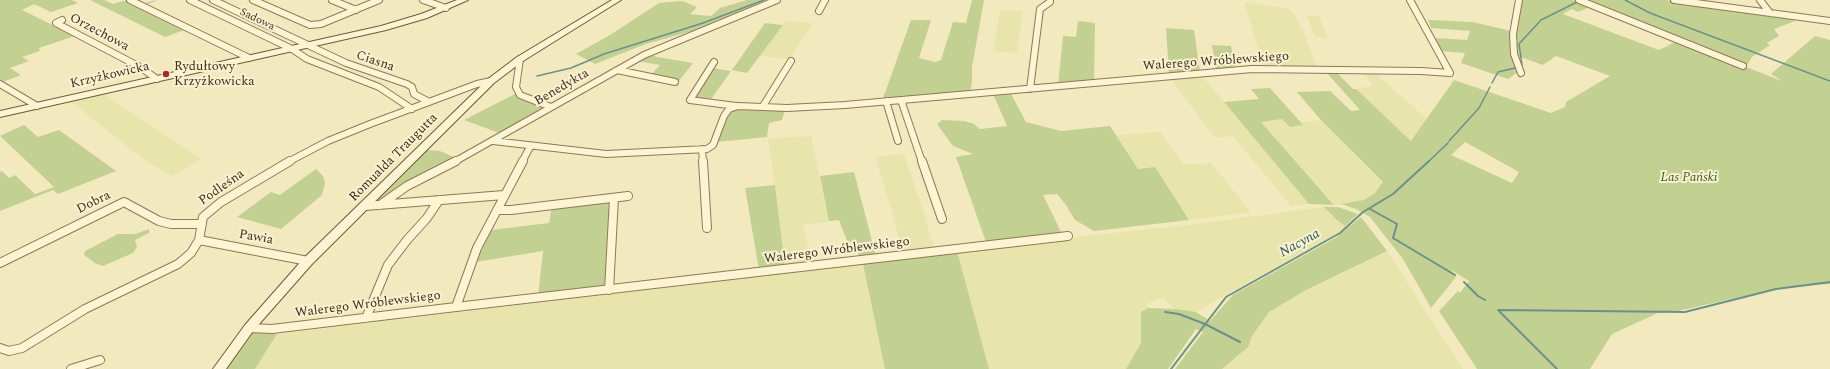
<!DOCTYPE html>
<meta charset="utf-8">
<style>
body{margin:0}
canvas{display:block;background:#f2e9bf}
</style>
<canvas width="1830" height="369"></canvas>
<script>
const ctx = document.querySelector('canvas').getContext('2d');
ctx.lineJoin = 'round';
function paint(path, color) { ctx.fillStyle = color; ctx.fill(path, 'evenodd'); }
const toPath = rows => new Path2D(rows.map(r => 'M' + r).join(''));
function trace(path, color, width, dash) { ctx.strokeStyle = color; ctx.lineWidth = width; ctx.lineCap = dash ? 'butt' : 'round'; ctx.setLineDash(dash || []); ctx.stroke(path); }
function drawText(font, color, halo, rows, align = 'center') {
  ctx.font = font + ' Spectral,serif'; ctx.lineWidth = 4; ctx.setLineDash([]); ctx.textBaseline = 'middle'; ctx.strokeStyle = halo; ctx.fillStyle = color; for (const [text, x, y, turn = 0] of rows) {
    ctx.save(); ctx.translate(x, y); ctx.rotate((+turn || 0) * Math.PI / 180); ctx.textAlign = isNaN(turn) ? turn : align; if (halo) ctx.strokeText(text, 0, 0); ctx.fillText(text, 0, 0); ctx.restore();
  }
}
const farmland = toPath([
 [1244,2,1289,9,1295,15,1301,30,1303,30,1317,67,1264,67],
 [1000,10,1023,11,1017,53,993,51],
 [1307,16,1319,16,1328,38,1315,37],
 [785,21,813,23,789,59,759,56],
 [1363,72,1374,72,1427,119,1411,141,1356,89,1371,86,1372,83],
 [1201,75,1230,109,1309,204,1291,206,1233,136,1215,138,1170,78],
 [102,93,202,159,173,176,147,162,69,100],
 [1282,119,1303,125,1301,122,1321,120,1383,183,1375,193,1364,200,1335,205,1260,121],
 [1160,132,1184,165,1211,163,1251,212,1189,220,1155,167,1138,169,1115,135],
 [811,136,829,221,803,225,811,263,785,267,775,185,768,139],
 [904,154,925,216,934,249,902,253,894,218,875,157],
 [1324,207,1337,220,1345,226,1336,234,1195,312,1175,309,1163,298,1146,304,1148,308,1141,312,1141,343,1126,369,989,369,957,251,1025,242,1180,226],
 [1387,251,1463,369,1222,369,1248,347,1252,336,1269,312,1306,290],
 [863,264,885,369,255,369,277,334]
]);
const green = toPath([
 [0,0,72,0,78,3,51,12,34,4,22,10,75,36,39,48,40,51,22,57,29,61,10,68,21,75,0,83],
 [90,0,104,0,113,4,127,0,138,5,156,0,154,2,142,6,187,29,165,37],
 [747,0,766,0,696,30,646,44,595,64,576,54,610,35,659,3,682,1,697,7,690,14,711,16,720,8],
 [972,0,984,0,972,67,972,82,970,92,882,101,911,20,931,20,919,58,935,62,941,60,953,22,966,23],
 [1522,0,1666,0,1792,19,1795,21,1774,29,1779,36,1767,43,1770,45,1752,57,1746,67,1782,81,1771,74,1815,36,1830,40,1830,284,1776,289,1678,311,1658,313,1612,334,1590,369,1477,369,1439,311,1458,291,1460,293,1469,281,1451,270,1456,277,1431,308,1403,259,1370,217,1356,209,1341,204,1364,200,1375,193,1383,182,1321,120,1297,92,1330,91,1351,111,1360,110,1325,71,1334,70,1353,89,1356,89,1411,141,1454,80,1551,113,1565,107,1566,102,1610,76,1556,56,1543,65,1512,54,1518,72,1508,79,1461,63,1465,53,1440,51,1435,38,1467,40,1470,31,1431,28,1428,20,1473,22,1511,31],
 [1594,5,1679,40,1659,50,1563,14,1572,9,1578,12],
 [1465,142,1519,172,1512,183,1451,155],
 [1078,21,1095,23,1094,82,1058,86,1063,36,1076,37],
 [765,23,783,25,747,73,732,70],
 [1166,28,1194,30,1200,72,1169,75],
 [1212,45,1231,46,1235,69,1216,71],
 [651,54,657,57,693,63,679,81,649,77,660,65,638,61],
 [713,68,731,71,709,102,693,100],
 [1270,88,1303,125,1290,127,1282,119,1261,122,1334,205,1309,204,1224,102,1259,99,1251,89],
 [1010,92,1026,122,1061,131,1110,126,1138,169,1155,167,1189,220,1094,231,1075,220,1066,205,1057,194,1043,195,1062,234,986,242,956,157,973,154,953,146,937,124,942,120,964,121,974,124,980,129,1007,126,993,94],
 [515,94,545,108,502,134,464,120],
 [737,108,785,110,782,120,769,123,767,137,716,142,729,113],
 [24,125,38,137,59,130,116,171,58,194,53,190,0,211,0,172,2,171,9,178,15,175,35,194,54,187,0,136],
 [427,150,440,151,456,158,380,203,375,202],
 [316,169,323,176,325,183,322,195,281,229,237,217,271,192,280,195],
 [854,172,876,256,859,258,857,245,847,241,839,220,829,221,820,176],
 [775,185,785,267,759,270,745,188],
 [607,202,611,204,606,284,603,288,538,297,543,251,476,262,491,230,549,223,552,206],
 [1324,207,1338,207,1358,214,1345,226,1337,220],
 [1361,217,1387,251,1306,290,1269,312,1252,336,1248,347,1222,369,1175,369,1203,332,1196,329,1168,369,1126,369,1141,343,1141,312,1148,308,1175,309,1196,312,1210,321,1233,295,1335,238],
 [149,229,149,233,135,240,137,247,133,253,103,266,95,263,84,255,85,251,118,234,135,234],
 [957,251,989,369,885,369,863,264],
 [252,333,277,334,255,369,227,369]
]);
const streamFar1 = toPath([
 [1625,0,1650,13,1830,81],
 [1522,65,1519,44,1541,20,1579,1],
 [537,76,571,68,604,54,703,23,764,0],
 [1492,83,1498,72,1515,68],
 [1449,141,1479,108,1490,87],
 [1428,162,1448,143]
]);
const stream = toPath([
 [1370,209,1397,224,1393,238,1455,275],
 [1464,282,1478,296,1485,300],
 [1498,310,1685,312,1776,289,1830,282],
 [1499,311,1557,369],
 [1165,312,1179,314,1205,324,1240,342],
 [1171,369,1226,297,1340,233,1363,212,1393,194,1429,161]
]);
const streetFar1 = toPath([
 [130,0,249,58],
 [190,0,292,49,307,59,379,87,412,109],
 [213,0,346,63,407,84,412,87,414,94,429,102],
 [253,0,310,25,321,24,379,0],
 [332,0,356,10],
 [423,0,446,8],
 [1410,0,1450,73],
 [1519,0,1513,34,1514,54,1521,73],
 [1579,0,1743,66],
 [1674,0,1830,21],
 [1760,0,1770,13],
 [819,11,825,0],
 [62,20,56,23,140,67,157,79],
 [520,59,516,87,520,95,551,107],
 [714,62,690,100,736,106],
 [617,70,675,82],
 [0,84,37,106],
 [1030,89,1040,9,1050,2,1050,0],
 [901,100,922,162],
 [886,101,898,141],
 [763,106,791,61],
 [493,141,606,154,707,149,713,145,724,116,729,109,738,106,787,108,845,105,1252,69,1421,71,1450,73],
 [702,149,703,162],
 [288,162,328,141,370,124,477,84,491,81],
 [454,162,644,55,777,0],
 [522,162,530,147]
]);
const street = toPath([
 [703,161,707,228],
 [922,161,942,219],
 [380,205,407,186,456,161],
 [365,206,504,195],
 [497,210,511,210,628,196],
 [199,240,308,261],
 [0,263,124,202,159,221,171,224,202,224],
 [609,290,614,198],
 [456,307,1068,236],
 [366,318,388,265,407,240,427,218,439,200],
 [249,328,272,329,456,307,477,248,523,161],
 [0,348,9,351,22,348,85,309,178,264,191,253,199,240,203,217,221,202,290,161],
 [71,369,100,360]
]);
const secondary = toPath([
 [457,0,468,0,427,18,386,30,0,117,0,111,381,26,421,14,457,0],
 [612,0,621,0,523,61,494,83,312,264,253,331,226,369,213,369,245,325,304,258,488,79,517,57,612,0]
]);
const markers = [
 [166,74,4,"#a12e20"]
];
const farStreetnames = [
 ["Sadowa",257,20,26]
];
const streetNames = [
 ["Orzechowa",99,33,28],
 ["Ciasna",375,62,19],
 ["Walerego Wróblewskiego",1216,62,-4],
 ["Krzyżkowicka",110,76,-13],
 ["Benedykta",562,88,-30],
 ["Romualda Traugutta",394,158,-45],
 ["Podleśna",222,188,-35],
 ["Dobra",94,203,-26],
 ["Pawia",256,238,10],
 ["Walerego Wróblewskiego",837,251,-7],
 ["Walerego Wróblewskiego",368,305,-7]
];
const poiNames = [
 ["Rydułtowy",174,67],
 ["Krzyżkowicka",174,82]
];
const parkNames = [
 ["Las Pański",1689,178]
];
const waterNames = [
 ["Nacyna",1300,244,-29]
];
paint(farmland, '#e8e5ac');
paint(green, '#c2d192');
trace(streamFar1, '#69928d', 1.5);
trace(stream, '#69928d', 2);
trace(streetFar1, '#8d7956', 8);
trace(street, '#8d7956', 10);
trace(secondary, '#6e5a39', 2);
trace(streetFar1, '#fcf4d3', 6);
trace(street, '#fcf4d3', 8);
paint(secondary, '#fcf4d3');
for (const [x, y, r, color] of markers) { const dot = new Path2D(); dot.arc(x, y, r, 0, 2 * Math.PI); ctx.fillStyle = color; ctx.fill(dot); trace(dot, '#f9f1d0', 1.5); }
drawText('11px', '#3b2e1c', '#f9f1d0', farStreetnames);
drawText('13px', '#3b2e1c', '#f9f1d0', streetNames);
drawText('13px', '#3b2e1c', '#f9f1d0', poiNames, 'left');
drawText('italic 13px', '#445920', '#f9f1d0', parkNames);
drawText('italic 14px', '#29595c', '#f9f1d0', waterNames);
</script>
